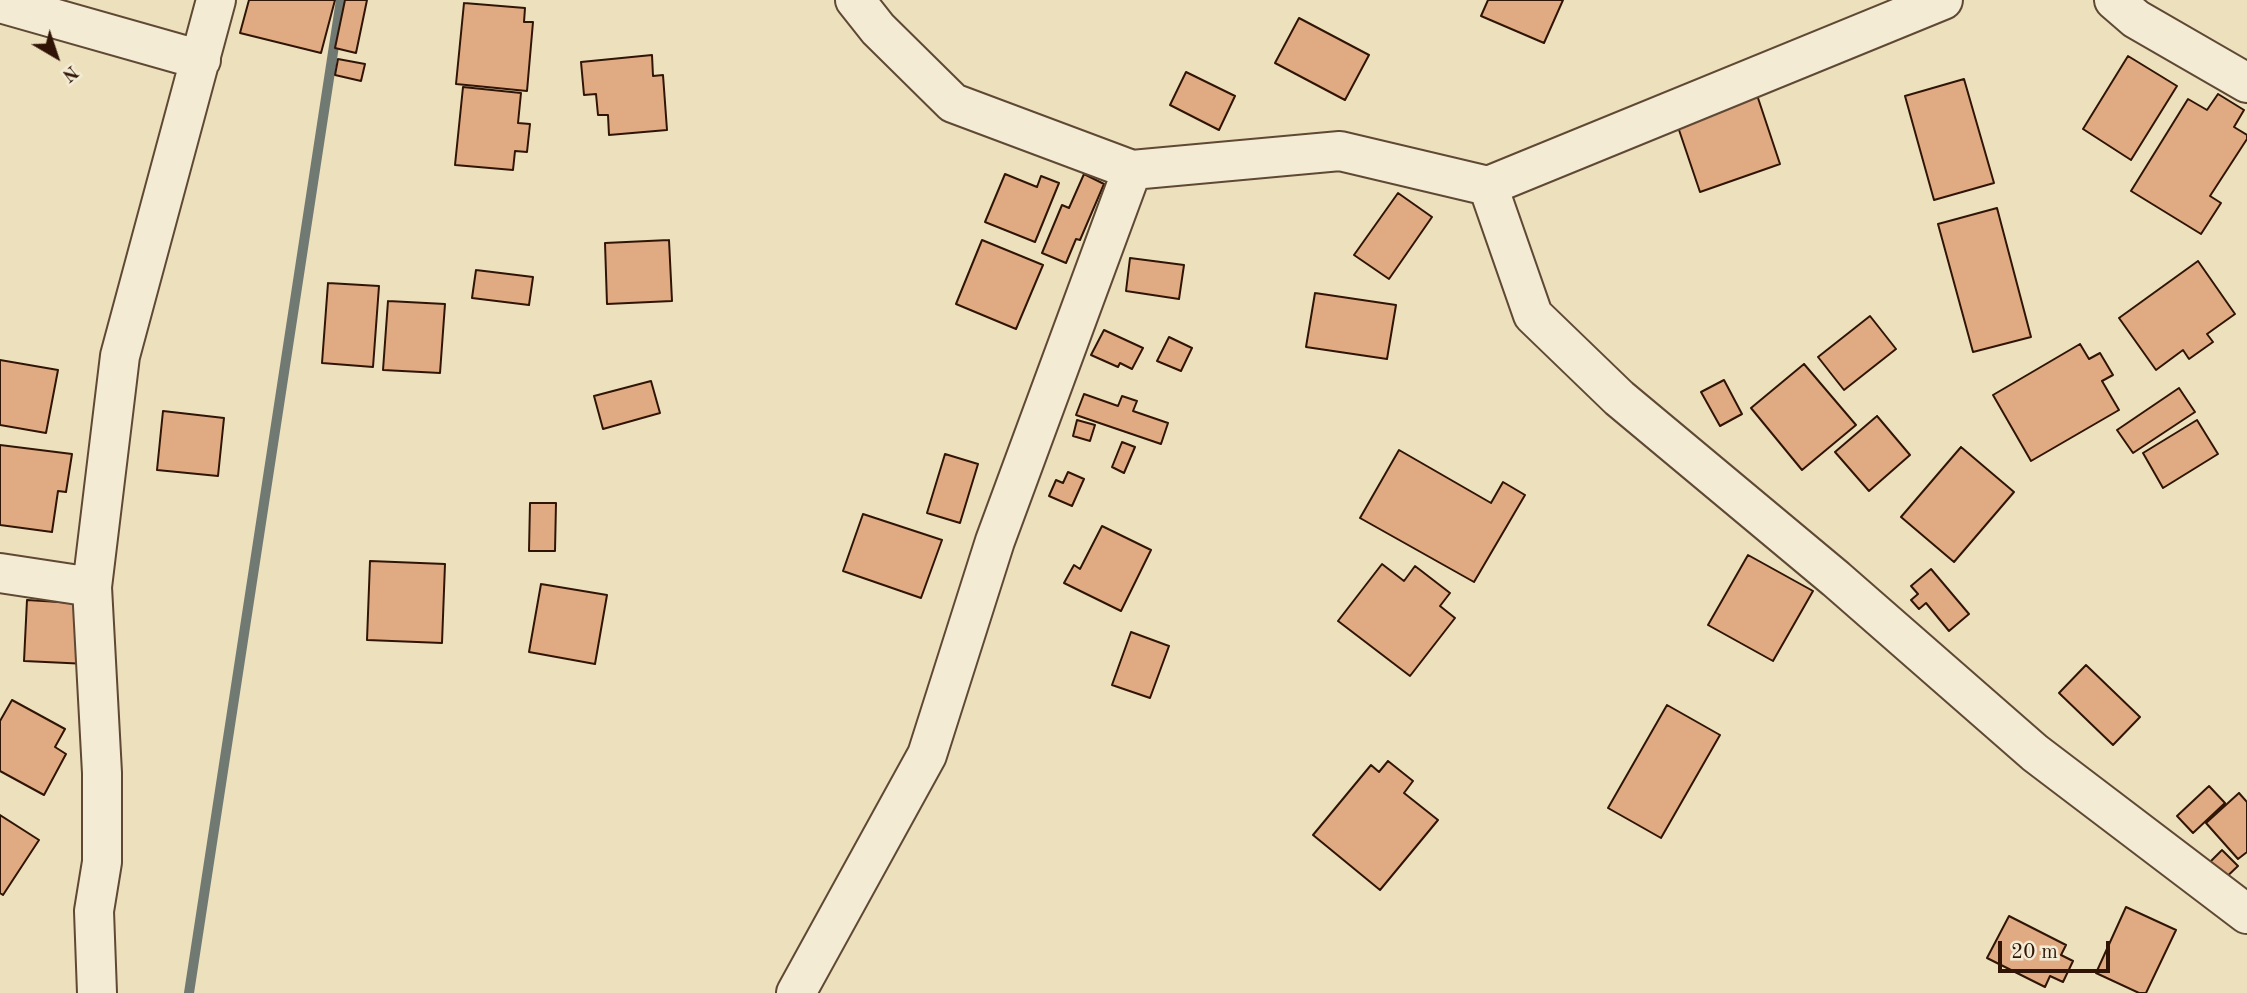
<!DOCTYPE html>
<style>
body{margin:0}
#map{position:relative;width:2247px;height:993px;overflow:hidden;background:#ede0bd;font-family:"Old Standard TT",serif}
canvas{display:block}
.north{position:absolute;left:21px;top:21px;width:70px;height:70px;-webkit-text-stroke:5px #f3ebd4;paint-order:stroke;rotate:141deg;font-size:19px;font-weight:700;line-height:28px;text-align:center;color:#301507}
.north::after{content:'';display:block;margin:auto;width:24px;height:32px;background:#301507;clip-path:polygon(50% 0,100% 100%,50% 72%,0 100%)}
.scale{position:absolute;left:1998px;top:941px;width:112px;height:32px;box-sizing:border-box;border:4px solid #301507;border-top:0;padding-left:9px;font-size:21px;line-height:24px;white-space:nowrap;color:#301507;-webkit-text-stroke:5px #f3ebd4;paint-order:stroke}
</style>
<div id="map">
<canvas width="2247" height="993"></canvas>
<div class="north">N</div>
<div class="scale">20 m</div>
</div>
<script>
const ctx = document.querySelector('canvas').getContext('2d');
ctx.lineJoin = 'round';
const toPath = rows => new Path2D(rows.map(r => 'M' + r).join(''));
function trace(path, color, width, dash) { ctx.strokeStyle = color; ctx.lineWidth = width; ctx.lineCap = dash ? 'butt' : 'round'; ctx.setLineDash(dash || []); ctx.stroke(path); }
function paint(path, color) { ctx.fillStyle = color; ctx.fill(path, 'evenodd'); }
const stream = toPath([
 [189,993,341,0]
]);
const building = toPath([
 [249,0,335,0,321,53,240,33,249,0],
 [345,0,367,0,356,53,335,48,345,0],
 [1488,0,1563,0,1544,43,1481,16,1488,0],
 [464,3,525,8,524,22,533,22,527,91,456,84,464,3],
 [1299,18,1369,55,1345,100,1275,63,1299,18],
 [652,55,653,76,663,75,667,130,609,135,608,115,598,115,596,94,584,95,581,62,652,55],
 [2128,56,2177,86,2131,160,2083,129,2128,56],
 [338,59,365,64,361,81,335,75,338,59],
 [1186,72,1235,96,1219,130,1170,105,1186,72],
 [1964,79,1994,183,1934,200,1905,96,1964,79],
 [463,87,521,93,518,123,530,124,527,152,515,151,513,170,455,165,463,87],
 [2218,94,2244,110,2234,127,2247,135,2247,139,2210,196,2221,203,2201,234,2131,191,2188,99,2207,110,2218,94],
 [1757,95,1780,164,1700,192,1677,124,1757,95],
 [1005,174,1037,187,1041,176,1059,183,1035,242,985,222,1005,174],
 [1084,174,1104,184,1080,240,1076,239,1066,263,1042,253,1062,205,1069,208,1084,174],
 [1398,193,1432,217,1389,279,1354,255,1398,193],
 [1997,208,2031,337,1973,352,1938,224,1997,208],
 [669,240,672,301,607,304,605,243,669,240],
 [982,240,1043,265,1016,329,956,304,982,240],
 [1130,258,1184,265,1179,299,1126,291,1130,258],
 [2198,261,2235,314,2207,334,2213,342,2189,359,2183,350,2156,370,2119,318,2198,261],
 [476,270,533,277,529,305,472,298,476,270],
 [328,283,379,286,373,367,322,363,328,283],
 [1315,293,1396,305,1387,359,1306,347,1315,293],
 [388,301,445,304,440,373,383,370,388,301],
 [1870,316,1896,349,1844,390,1818,357,1870,316],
 [1104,330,1143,348,1132,369,1120,363,1118,367,1091,355,1104,330],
 [1169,337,1192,348,1181,371,1157,361,1169,337],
 [2080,344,2089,359,2100,353,2113,375,2102,381,2119,410,2031,461,1993,395,2080,344],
 [0,360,58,370,46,433,0,425,0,360],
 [1804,364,1856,425,1802,470,1751,408,1804,364],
 [1724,380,1742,414,1720,426,1701,392,1724,380],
 [651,381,660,413,603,429,594,396,651,381],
 [2179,388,2195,412,2133,453,2117,430,2179,388],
 [1084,394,1118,406,1122,396,1137,401,1133,411,1168,423,1161,444,1076,415,1084,394],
 [163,411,224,418,218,476,157,470,163,411],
 [1877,416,1910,455,1869,491,1835,452,1877,416],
 [1077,420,1095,425,1090,441,1073,436,1077,420],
 [2197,420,2218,454,2163,488,2143,453,2197,420],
 [1122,442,1135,447,1124,473,1112,467,1122,442],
 [0,445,72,454,66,492,58,491,52,532,0,525,0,445],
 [1961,447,2014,492,1954,562,1901,517,1961,447],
 [1399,450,1491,503,1503,482,1525,495,1474,582,1360,518,1399,450],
 [945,454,978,464,960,523,927,513,945,454],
 [1068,472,1084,479,1072,506,1049,496,1056,480,1063,483,1068,472],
 [530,503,556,503,555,551,529,551,530,503],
 [863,514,942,540,921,598,843,571,863,514],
 [1102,526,1151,550,1121,611,1064,583,1074,565,1080,569,1102,526],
 [1748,555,1813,591,1773,661,1708,625,1748,555],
 [370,561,445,564,442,643,367,640,370,561],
 [1382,564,1404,581,1415,566,1450,593,1440,606,1455,618,1410,676,1338,621,1382,564],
 [1931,569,1969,614,1949,631,1926,603,1919,609,1911,600,1918,594,1911,586,1931,569],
 [541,584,607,595,595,664,529,652,541,584],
 [27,600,92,604,88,664,24,661,27,600],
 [1131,632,1169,646,1150,698,1112,685,1131,632],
 [2086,665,2140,717,2113,745,2059,693,2086,665],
 [12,700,65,729,55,747,66,754,44,795,0,771,0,721,12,700],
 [1667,705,1720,735,1661,838,1608,808,1667,705],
 [1388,761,1413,781,1404,793,1438,820,1380,890,1313,835,1371,765,1379,772,1388,761],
 [2209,786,2225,803,2193,833,2177,816,2209,786],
 [2239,793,2247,802,2247,852,2238,859,2206,823,2239,793],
 [0,815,39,840,3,895,0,893,0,815],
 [2222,850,2238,866,2220,883,2205,867,2222,850],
 [2126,907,2176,930,2146,993,2139,993,2096,973,2126,907],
 [2009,916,2066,945,2061,955,2073,961,2063,982,2050,976,2045,987,1987,958,2009,916]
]);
const street = toPath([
 [855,0,878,29,953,103,1132,170,1340,151,1488,186,1533,315,1619,398,1836,579,2035,753,2247,914],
 [2114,0,2136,19,2247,83],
 [0,3,201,60],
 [1488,186,1943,0],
 [0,573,92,587],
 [97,993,94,911,102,862,102,773,92,587,120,356,216,0],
 [796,993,927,755,995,541,1132,170]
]);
trace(stream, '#717973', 10);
paint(building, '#e0ab83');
trace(building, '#301507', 2);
trace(street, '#5f4834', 42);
trace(street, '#f3ebd4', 38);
</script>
